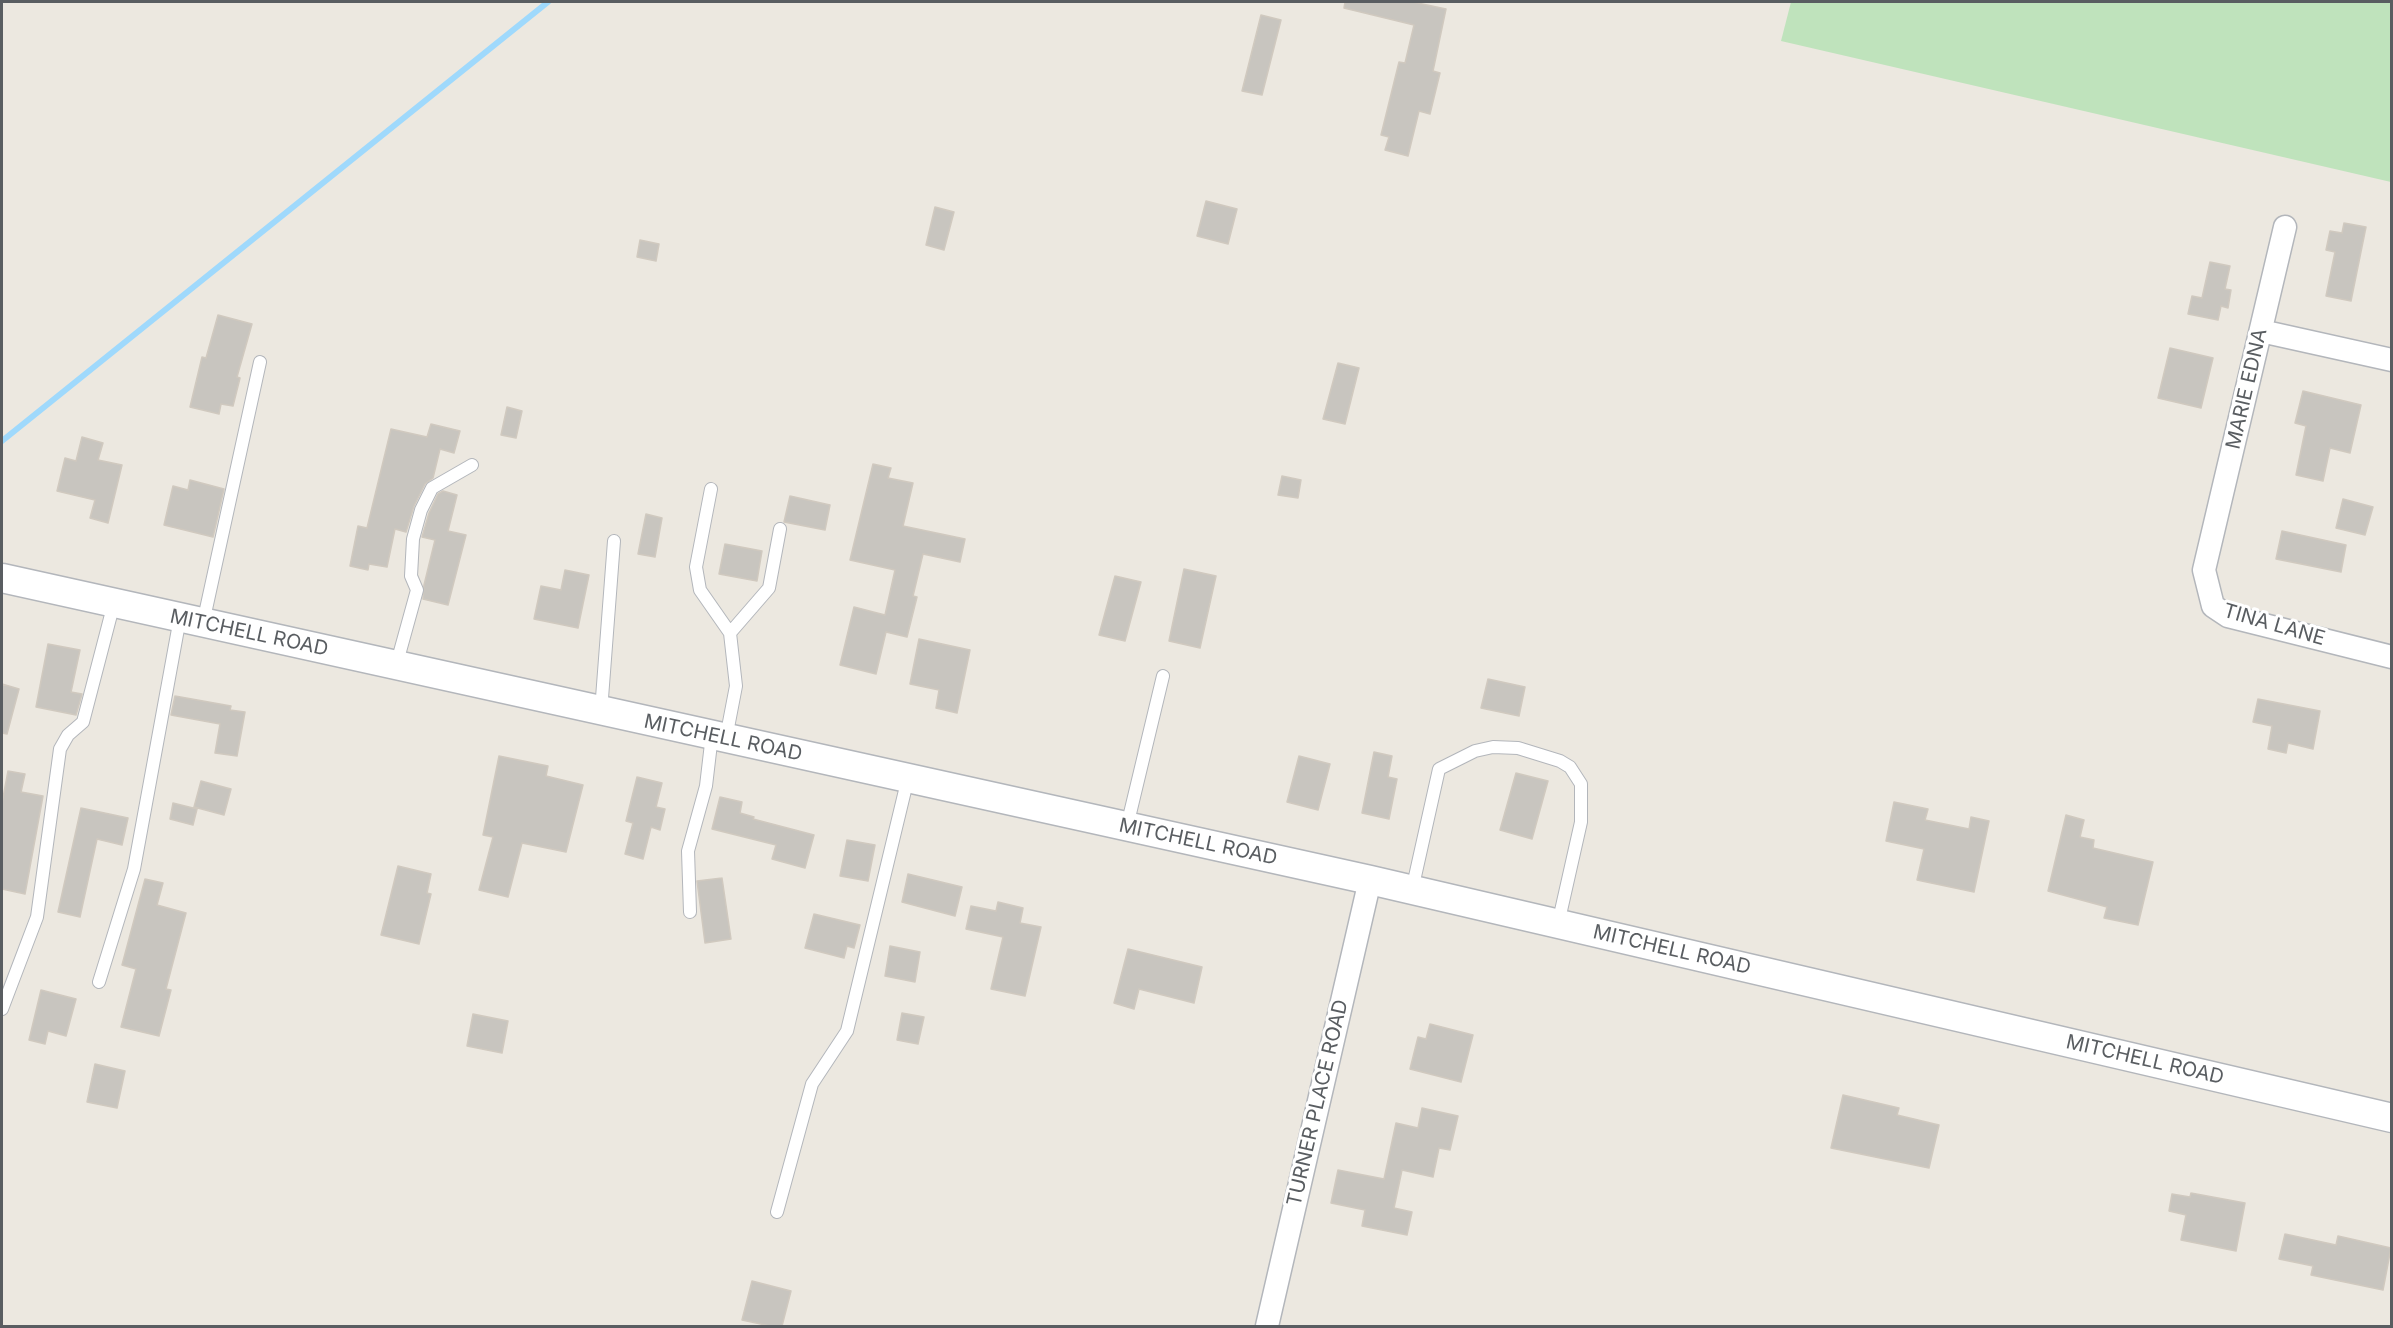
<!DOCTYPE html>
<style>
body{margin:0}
#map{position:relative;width:2393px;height:1328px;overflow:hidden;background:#ece8e0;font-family:Inter,sans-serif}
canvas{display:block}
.frame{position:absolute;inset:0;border:3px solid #595d61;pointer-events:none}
</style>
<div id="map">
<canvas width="2393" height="1328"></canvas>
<div class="frame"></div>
</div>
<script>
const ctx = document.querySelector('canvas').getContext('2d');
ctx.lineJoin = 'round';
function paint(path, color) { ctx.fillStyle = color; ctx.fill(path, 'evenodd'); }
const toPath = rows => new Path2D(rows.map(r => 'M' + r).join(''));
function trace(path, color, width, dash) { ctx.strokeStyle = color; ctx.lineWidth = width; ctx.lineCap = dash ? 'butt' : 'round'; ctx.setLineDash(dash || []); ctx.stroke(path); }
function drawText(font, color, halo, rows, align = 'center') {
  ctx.font = font + ' Inter,sans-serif'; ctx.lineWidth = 6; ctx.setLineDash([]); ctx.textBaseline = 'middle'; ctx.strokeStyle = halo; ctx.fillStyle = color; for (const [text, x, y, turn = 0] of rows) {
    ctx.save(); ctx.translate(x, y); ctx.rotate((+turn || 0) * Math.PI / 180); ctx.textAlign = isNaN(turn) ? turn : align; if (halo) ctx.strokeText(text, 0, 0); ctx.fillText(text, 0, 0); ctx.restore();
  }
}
const green = toPath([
 [1791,2,2391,2,2391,182,1781,41]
]);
const stream = toPath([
 [2,441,548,2]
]);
const building = toPath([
 [1345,2,1413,2,1446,9,1433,71,1440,73,1430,114,1419,111,1408,156,1385,150,1389,137,1381,135,1399,62,1405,63,1414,25,1344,8,1345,2],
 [1261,15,1281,20,1262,95,1242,91,1261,15],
 [1206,201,1237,209,1228,244,1197,236,1206,201],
 [935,207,954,212,944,250,926,245,935,207],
 [2344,223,2366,227,2351,301,2326,296,2335,252,2326,250,2330,231,2342,233,2344,223],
 [640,240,659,244,656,261,637,257,640,240],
 [2210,262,2230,266,2225,289,2231,290,2228,308,2221,306,2218,320,2188,314,2192,296,2202,298,2210,262],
 [218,315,252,324,237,377,240,378,233,406,221,404,219,414,190,407,202,357,206,358,218,315],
 [2170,348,2213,358,2201,408,2158,398,2170,348],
 [1338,363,1359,368,1345,424,1323,419,1338,363],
 [2303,391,2361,405,2350,453,2330,448,2323,481,2296,475,2306,426,2295,423,2303,391],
 [507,407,522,411,516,438,501,435,507,407],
 [431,424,460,431,454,453,440,449,433,478,425,484,414,506,406,532,395,529,387,567,369,564,368,570,350,566,358,526,367,528,391,429,427,437,431,424],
 [82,437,103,443,98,460,122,465,108,523,90,518,95,500,57,491,65,458,76,461,82,437],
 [873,464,891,468,888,478,913,483,903,526,965,539,960,562,923,554,913,596,917,597,907,637,886,632,876,674,840,665,854,607,885,615,895,570,850,560,873,464],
 [1282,476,1301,480,1298,498,1278,495,1282,476],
 [190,480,224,489,213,537,164,525,173,486,188,490,190,480],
 [443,491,457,495,448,531,466,535,448,605,423,599,424,585,435,540,422,537,429,513,438,494,443,491],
 [790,496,830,505,825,530,784,522,790,496],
 [2343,499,2373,507,2365,535,2336,528,2343,499],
 [646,514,662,518,655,557,638,554,646,514],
 [2282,531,2346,545,2341,572,2276,559,2282,531],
 [725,544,762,551,757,581,719,574,725,544],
 [1184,569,1216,576,1200,648,1169,641,1184,569],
 [565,570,589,575,578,628,534,619,541,586,561,590,565,570],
 [1115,576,1141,582,1125,641,1099,635,1115,576],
 [919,639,970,650,957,713,936,708,939,690,910,684,919,639],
 [48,644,80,650,71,692,82,694,76,715,36,707,48,644],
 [1488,679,1525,687,1519,716,1481,708,1488,679],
 [2,684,19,689,7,734,2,733,2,684],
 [175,696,231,706,230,710,245,712,237,756,215,753,220,724,171,715,175,696],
 [2258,699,2320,711,2313,749,2288,743,2286,753,2268,749,2272,726,2253,722,2258,699],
 [1374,752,1392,756,1388,777,1397,779,1389,819,1362,813,1374,752],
 [499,756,548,766,546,776,583,785,566,852,522,843,508,897,479,890,493,837,483,835,499,756],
 [1299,756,1330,764,1318,810,1287,802,1299,756],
 [8,771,25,774,21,792,43,796,25,894,2,889,2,803,8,771],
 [1516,773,1548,781,1532,839,1500,830,1516,773],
 [637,777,662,783,656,807,665,809,660,830,651,827,643,859,625,854,633,823,626,821,637,777],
 [201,781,231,789,224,815,194,807,201,781],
 [720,797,742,802,740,813,754,817,753,819,814,835,805,868,772,859,776,845,712,829,720,797],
 [1894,802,1928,809,1925,820,1969,829,1971,817,1989,821,1974,892,1917,880,1924,849,1886,841,1894,802],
 [173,803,197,809,193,825,170,819,173,803],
 [81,808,128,818,122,845,97,839,80,917,58,912,81,808],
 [2066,815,2084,820,2080,837,2094,840,2093,848,2153,862,2138,925,2104,918,2107,907,2048,891,2066,815],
 [847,840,875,845,868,881,840,876,847,840],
 [398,866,431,874,427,893,431,894,419,944,381,935,398,866],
 [908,874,962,887,955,916,902,902,908,874],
 [722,878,731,939,705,943,697,881,722,878],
 [145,879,163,883,157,905,186,913,166,989,171,990,159,1036,121,1027,136,969,122,965,145,879],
 [998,902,1023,908,1020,923,1041,927,1025,996,991,989,1003,937,966,929,971,906,996,911,998,902],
 [814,914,860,925,854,948,847,946,844,958,805,948,814,914],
 [890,946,920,952,915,982,885,976,890,946],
 [1128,949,1202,967,1194,1003,1139,989,1134,1009,1114,1003,1128,949],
 [41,990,76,999,66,1036,48,1031,45,1044,29,1040,41,990],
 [902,1013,924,1017,918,1044,897,1040,902,1013],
 [473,1014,508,1021,502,1053,467,1046,473,1014],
 [1430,1024,1473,1035,1461,1082,1410,1069,1418,1037,1426,1039,1430,1024],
 [95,1064,125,1071,117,1108,87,1102,95,1064],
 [1843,1095,1899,1108,1897,1115,1939,1125,1929,1168,1831,1148,1843,1095],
 [1422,1108,1458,1116,1450,1150,1439,1148,1433,1177,1402,1170,1394,1208,1412,1212,1407,1235,1362,1226,1365,1210,1331,1203,1338,1170,1384,1179,1396,1123,1418,1128,1422,1108],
 [2191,1193,2245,1203,2236,1251,2181,1240,2186,1215,2169,1211,2172,1194,2190,1197,2191,1193],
 [2285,1234,2336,1245,2338,1236,2391,1248,2383,1290,2311,1275,2313,1266,2279,1259,2285,1234],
 [752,1281,791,1291,782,1326,770,1326,742,1320,752,1281]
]);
const service = toPath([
 [711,489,696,567,700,590,730,633],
 [203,623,260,362],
 [396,666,417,590,411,576,413,539,421,510,432,488,472,465],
 [601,711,614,541],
 [726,738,736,686,730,633,769,588,780,529],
 [1127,826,1163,676],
 [1412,890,1439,769,1475,751,1493,747,1518,748,1560,761,1570,767,1581,784,1581,822,1558,924],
 [690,912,688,851,706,786,712,735],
 [99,982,134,869,180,618],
 [2,1009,37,917,60,749,68,735,83,722,114,603],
 [777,1212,812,1084,847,1031,908,778]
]);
const minor = toPath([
 [2285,227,2204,570,2213,606,2228,616,2392,657],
 [2261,331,2392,360],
 [1267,1326,1370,880]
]);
const tertiary = toPath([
 [2,578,1370,880,2392,1118]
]);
const streetNames = [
 ["MARIE EDNA",2247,389,-77],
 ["TINA LANE",2274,625,16],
 ["MITCHELL ROAD",249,633,12],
 ["MITCHELL ROAD",723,738,12],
 ["MITCHELL ROAD",1198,842,12],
 ["MITCHELL ROAD",1672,950,13],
 ["MITCHELL ROAD",2145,1060,13],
 ["TURNER PLACE ROAD",1318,1103,-77]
];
paint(green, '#bfe3bc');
trace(stream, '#9fd9fc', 6);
paint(building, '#c8c5bf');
trace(building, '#d0c9bf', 1.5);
trace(service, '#b3b6bb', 14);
trace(minor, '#b3b6bb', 25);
trace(tertiary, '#b3b6bb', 31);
trace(service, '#fff', 12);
trace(minor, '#fff', 22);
trace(tertiary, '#fff', 28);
drawText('20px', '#595d61', '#fff', streetNames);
</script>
